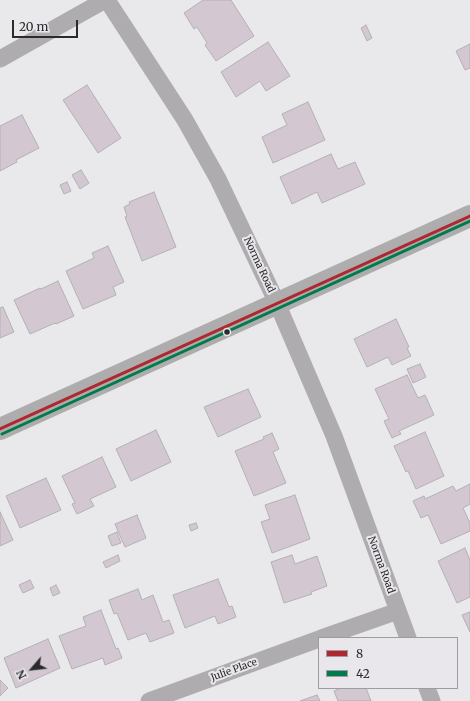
<!DOCTYPE html>
<style>
body{margin:0}
#map{position:relative;width:470px;height:701px;overflow:hidden;background:#e9e8eb;font-family:Merriweather,serif}
canvas{display:block}
.legend{position:absolute;left:318px;top:637px;width:140px;height:52px;box-sizing:border-box;background:#e9e7ec;border:1px solid #9d9ca0;margin:0;padding:5px 7px;list-style:none;font-size:12px;color:#2b2b2d}
.legend li{display:flex;align-items:center;gap:8px;height:20px}
.legend b{width:20px;border:1px solid #9d9ca0}
.north{position:absolute;left:12px;top:649px;width:40px;height:40px;-webkit-text-stroke:3px #e9e7ec;paint-order:stroke;rotate:242deg;font-size:11px;font-weight:700;line-height:16px;text-align:center;color:#2b2b2d}
.north::after{content:'';display:block;margin:auto;width:14px;height:18px;background:#2b2b2d;clip-path:polygon(50% 0,100% 100%,50% 72%,0 100%)}
.scale{position:absolute;left:12px;top:20px;width:66px;height:18px;box-sizing:border-box;border:2px solid #2b2b2d;border-top:0;padding-left:5px;font-size:12px;line-height:14px;white-space:nowrap;color:#2b2b2d;-webkit-text-stroke:3px #e9e7ec;paint-order:stroke}
</style>
<div id="map">
<canvas width="470" height="701"></canvas>
<ul class="legend">
<li><b style="height:5px;background:#af272f"></b>8</li>
<li><b style="height:5px;background:#007b4b"></b>42</li>
</ul>
<div class="north">N</div>
<div class="scale">20 m</div>
</div>
<script>
const ctx = document.querySelector('canvas').getContext('2d');
ctx.lineJoin = 'round';
function paint(path, color) { ctx.fillStyle = color; ctx.fill(path, 'evenodd'); }
const toPath = rows => new Path2D(rows.map(r => 'M' + r).join(''));
function trace(path, color, width, dash) { ctx.strokeStyle = color; ctx.lineWidth = width; ctx.lineCap = dash ? 'butt' : 'round'; ctx.setLineDash(dash || []); ctx.stroke(path); }
function drawText(font, color, halo, rows, align = 'center') {
  ctx.font = font + ' Merriweather,serif'; ctx.lineWidth = 4; ctx.setLineDash([]); ctx.textBaseline = 'middle'; ctx.strokeStyle = halo; ctx.fillStyle = color; for (const [text, x, y, turn = 0] of rows) {
    ctx.save(); ctx.translate(x, y); ctx.rotate((+turn || 0) * Math.PI / 180); ctx.textAlign = isNaN(turn) ? turn : align; if (halo) ctx.strokeText(text, 0, 0); ctx.fillText(text, 0, 0); ctx.restore();
  }
}
const building = toPath([
 [203,0,231,0,254,36,216,61,205,45,207,43,197,27,194,29,184,13,203,0],
 [366,25,372,38,367,41,361,28,366,25],
 [268,42,290,76,266,91,260,81,236,97,221,72,268,42],
 [470,44,470,68,465,70,456,51,470,44],
 [87,85,121,138,98,153,63,100,87,85],
 [308,102,325,140,273,163,262,137,287,125,282,114,308,102],
 [22,115,39,148,16,160,17,162,0,171,0,126,22,115],
 [331,154,338,169,355,162,365,184,322,203,317,192,292,204,280,177,331,154],
 [81,170,89,183,80,189,72,175,81,170],
 [67,182,71,191,64,194,60,185,67,182],
 [154,192,176,247,142,261,125,217,127,216,124,207,130,204,129,202,154,192],
 [108,246,124,282,113,287,116,295,83,309,66,271,94,258,92,253,108,246],
 [58,281,74,316,56,324,55,323,30,334,14,300,40,288,41,289,58,281],
 [3,307,14,332,0,338,0,308,3,307],
 [396,319,409,347,407,348,411,356,392,365,388,357,367,367,354,339,396,319],
 [420,364,426,377,413,383,407,369,420,364],
 [407,375,418,398,425,395,434,415,399,431,401,434,392,438,384,421,389,419,375,389,407,375],
 [248,389,261,417,218,437,204,407,248,389],
 [156,430,171,462,131,481,116,449,156,430],
 [425,432,444,476,416,489,408,471,406,472,394,446,425,432],
 [272,433,279,449,273,452,286,483,254,496,235,451,264,439,263,437,272,433],
 [102,457,116,487,90,499,94,506,77,514,72,504,75,503,62,476,102,457],
 [46,478,61,510,20,528,6,496,46,478],
 [470,484,470,504,463,508,470,523,470,531,441,544,428,515,421,518,413,501,424,496,425,499,453,486,456,491,470,484],
 [295,495,310,539,272,553,261,522,270,519,265,505,295,495],
 [0,512,13,540,0,546,0,512],
 [137,515,146,538,125,547,115,524,137,515],
 [196,523,198,528,191,531,189,525,196,523],
 [117,532,121,543,112,546,108,536,117,532],
 [465,548,470,560,470,597,457,603,438,561,465,548],
 [118,555,120,561,106,568,103,562,118,555],
 [292,555,295,564,317,556,327,586,311,592,312,594,284,603,271,562,292,555],
 [218,579,229,607,232,606,236,617,218,624,215,616,185,628,173,595,218,579],
 [30,580,34,588,23,593,19,585,30,580],
 [56,585,60,593,53,596,50,588,56,585],
 [138,589,142,600,153,595,163,622,169,620,174,633,150,642,146,633,128,640,117,613,114,614,109,600,138,589],
 [101,610,116,649,118,648,122,658,105,665,103,658,72,669,59,636,86,626,83,617,101,610],
 [470,612,470,632,462,615,470,612],
 [48,639,60,668,16,688,4,658,48,639],
 [0,680,8,688,0,696,0,680],
 [341,688,366,688,371,701,338,701,334,691,341,688],
 [317,695,320,701,300,701,317,695]
]);
const minor = toPath([
 [107,0,185,120,218,179,277,303,334,436,408,638],
 [0,59,105,0],
 [321,638,398,611],
 [427,688,432,701],
 [149,701,319,639]
]);
const secondary = toPath([
 [0,429,470,216]
]);
const bus1 = toPath([
 [0,429,470,216]
]);
const bus2 = toPath([
 [2,434,470,221]
]);
const markers = [
 [227,332,3.5,"#2b2b2d"]
];
const streetNames = [
 ["Norma Road",259,265,65],
 ["Norma Road",381,565,70],
 ["Julie Place",234,670,-20]
];
paint(building, '#d3c7d1');
trace(building, '#b3b1b3', 1);
trace(minor, '#aeacae', 17);
trace(secondary, '#aeacad', 22);
trace(bus1, '#af272f', 3);
trace(bus2, '#007b4b', 3);
for (const [x, y, r, color] of markers) { const dot = new Path2D(); dot.arc(x, y, r, 0, 2 * Math.PI); ctx.fillStyle = color; ctx.fill(dot); trace(dot, '#e9e7ec', 1.5); }
drawText('10px', '#2b2b2d', '#e9e7ec', streetNames);
</script>
